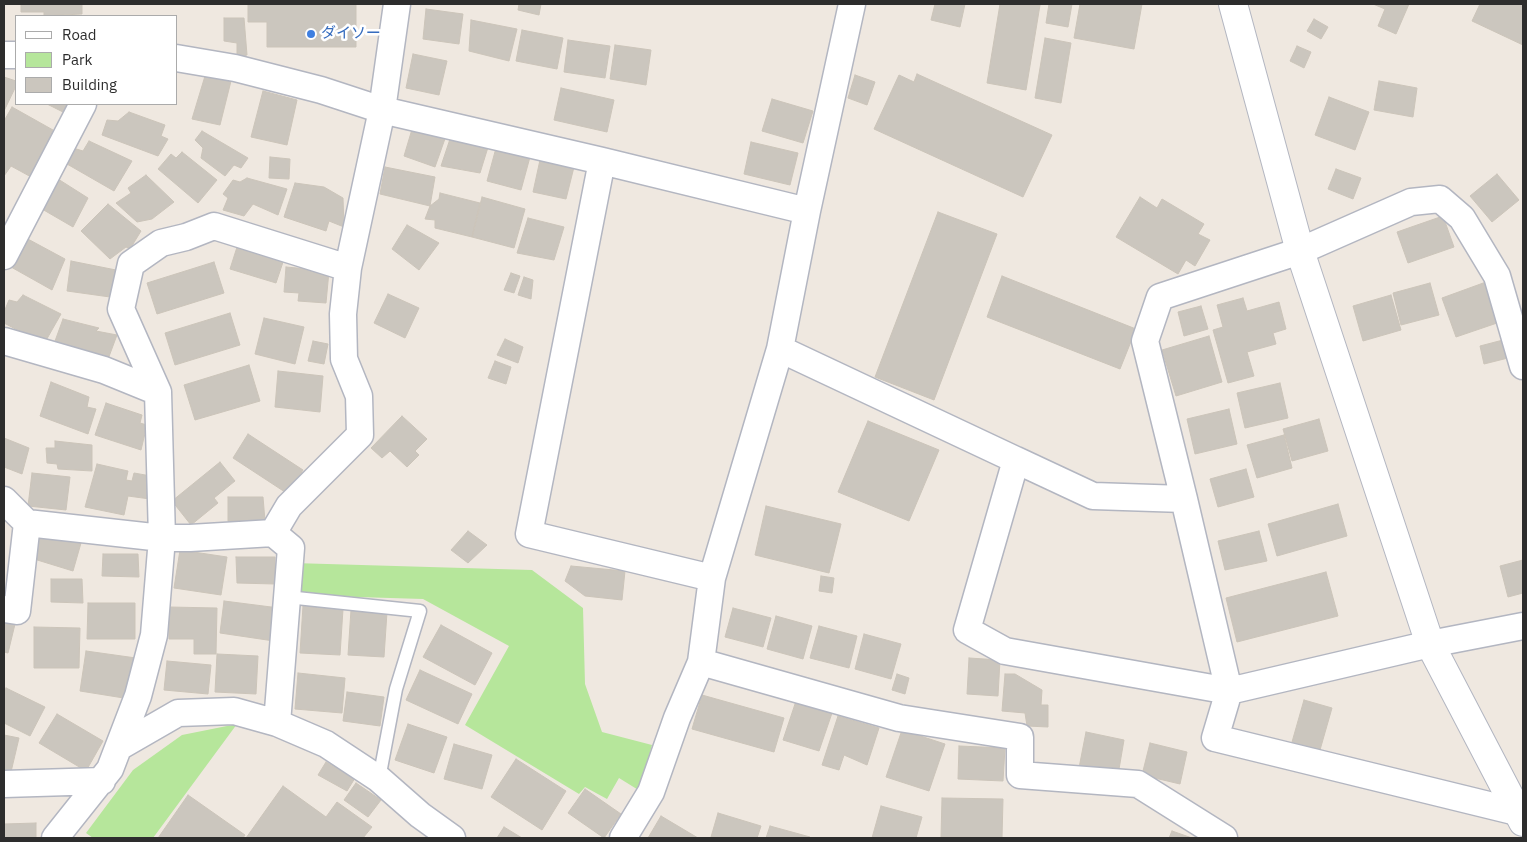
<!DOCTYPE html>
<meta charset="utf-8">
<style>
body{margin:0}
#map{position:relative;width:1527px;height:842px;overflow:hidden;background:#efe8e0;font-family:"IBM Plex Sans",sans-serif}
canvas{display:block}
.frame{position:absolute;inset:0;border:5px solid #2d2d2d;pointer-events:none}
.legend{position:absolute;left:15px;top:15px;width:162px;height:90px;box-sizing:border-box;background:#fff;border:1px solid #ababab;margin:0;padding:6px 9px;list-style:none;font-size:15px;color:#2d2d2d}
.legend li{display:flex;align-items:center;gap:10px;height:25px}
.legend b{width:25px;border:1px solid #ababab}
</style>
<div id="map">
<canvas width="1527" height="842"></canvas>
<div class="frame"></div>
<ul class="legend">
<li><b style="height:6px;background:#fff"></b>Road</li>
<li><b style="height:14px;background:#b6e69b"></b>Park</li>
<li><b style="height:14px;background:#cbc6be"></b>Building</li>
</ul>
</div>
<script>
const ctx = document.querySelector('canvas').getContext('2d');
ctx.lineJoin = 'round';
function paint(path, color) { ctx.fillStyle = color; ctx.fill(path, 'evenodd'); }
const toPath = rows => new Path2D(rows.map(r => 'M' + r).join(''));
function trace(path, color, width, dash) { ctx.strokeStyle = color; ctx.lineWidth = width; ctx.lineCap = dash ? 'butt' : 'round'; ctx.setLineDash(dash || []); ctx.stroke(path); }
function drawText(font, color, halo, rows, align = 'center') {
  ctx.font = font + ' "IBM Plex Sans","Noto Sans JP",sans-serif'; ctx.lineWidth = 5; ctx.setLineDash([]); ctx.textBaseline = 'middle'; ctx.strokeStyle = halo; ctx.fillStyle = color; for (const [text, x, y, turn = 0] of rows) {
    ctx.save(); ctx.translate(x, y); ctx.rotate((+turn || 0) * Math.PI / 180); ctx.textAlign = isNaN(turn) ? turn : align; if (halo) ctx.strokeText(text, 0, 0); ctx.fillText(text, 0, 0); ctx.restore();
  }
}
const green = toPath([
 [293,563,532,570,583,608,585,684,602,732,652,745,640,791,619,778,607,799,585,787,579,794,465,725,509,646,423,599,292,595],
 [237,724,153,838,93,838,86,833,133,770,182,735]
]);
const building = toPath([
 [21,4,82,4,82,14,44,16,44,12,21,12,21,4],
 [248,4,356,4,356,47,267,47,267,22,248,22,248,4],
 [519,4,541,4,539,15,518,10,519,4],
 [935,4,965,4,960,27,931,20,935,4],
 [1000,4,1040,5,1026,90,987,83,1000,4],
 [1049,4,1072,4,1068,27,1046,23,1049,4],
 [1080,4,1142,4,1134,49,1074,38,1080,4],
 [1373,4,1409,4,1396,34,1378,26,1385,9,1373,4],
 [1480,4,1523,4,1523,45,1472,21,1480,4],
 [426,9,463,14,459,44,423,39,426,9],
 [224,18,244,18,247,55,237,58,237,43,224,41,224,18],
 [1314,19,1328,27,1321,39,1307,31,1314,19],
 [471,20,517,29,509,61,469,51,471,20],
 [522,30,563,38,557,69,516,61,522,30],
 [1045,38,1071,43,1061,103,1035,98,1045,38],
 [568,40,610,46,605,78,564,72,568,40],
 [615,45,651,50,646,85,610,79,615,45],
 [1297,46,1311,52,1304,68,1290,61,1297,46],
 [413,54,447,61,439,95,406,88,413,54],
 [917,74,1052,135,1023,197,874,129,899,75,914,82,917,74],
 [855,75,875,82,867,105,848,98,855,75],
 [205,76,231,81,220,125,192,119,205,76],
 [4,77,16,81,16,86,4,111,4,77],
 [1379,81,1417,88,1413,117,1374,110,1379,81],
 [561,88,614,100,607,132,554,120,561,88],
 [263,91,297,100,287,145,251,137,263,91],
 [1329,97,1369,112,1355,150,1315,135,1329,97],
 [772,99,813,111,803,143,762,131,772,99],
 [47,104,67,104,63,112,47,104],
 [12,107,53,130,33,178,11,166,4,176,4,121,12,107],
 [129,112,165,125,161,136,168,139,158,156,102,135,107,120,118,121,129,112],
 [413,126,447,133,435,167,404,156,413,126],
 [202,131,248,158,241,168,234,165,225,176,201,158,203,148,195,140,202,131],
 [451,136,489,144,480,173,441,166,451,136],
 [89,141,132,161,114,191,67,164,73,148,83,151,89,141],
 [751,142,798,153,790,185,744,174,751,142],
 [496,148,530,157,521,190,487,181,496,148],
 [182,152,217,180,198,203,158,169,171,154,176,158,182,152],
 [270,157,290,159,289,179,269,178,270,157],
 [540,160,574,167,566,199,533,192,540,160],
 [385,167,435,177,430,206,380,194,385,167],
 [1336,169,1361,178,1353,199,1328,189,1336,169],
 [1497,174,1519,200,1492,222,1470,196,1497,174],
 [146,175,174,202,152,219,137,222,116,203,131,193,128,188,146,175],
 [247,178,287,189,278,215,253,204,244,216,223,210,228,198,223,194,233,180,240,182,247,178],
 [58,179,88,198,73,227,42,209,58,179],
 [295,183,324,187,343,198,344,227,329,221,326,231,284,217,295,183],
 [440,193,480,203,472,237,435,228,435,220,425,219,430,206,439,199,440,193],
 [482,197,525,209,514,248,472,237,482,197],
 [1140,197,1157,208,1162,199,1204,224,1198,234,1210,240,1195,266,1186,260,1178,274,1116,237,1140,197],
 [108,204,141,231,130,249,126,247,110,259,81,231,108,204],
 [938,212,997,234,934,400,875,377,938,212],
 [1443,216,1454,247,1408,263,1397,232,1443,216],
 [528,218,564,227,554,260,517,253,528,218],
 [407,225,439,243,419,270,392,249,407,225],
 [26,238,65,259,52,290,11,267,26,238],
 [238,244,284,259,276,283,230,269,238,244],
 [71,261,116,270,110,297,67,291,71,261],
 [214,262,224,293,157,314,147,283,214,262],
 [286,267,329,271,326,303,298,301,299,293,284,292,286,267],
 [511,273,520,276,514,293,504,290,511,273],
 [1002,276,1136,329,1120,369,987,317,1002,276],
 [524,277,533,280,531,299,518,295,524,277],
 [1486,282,1500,322,1456,337,1442,298,1486,282],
 [1430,283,1439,315,1401,325,1393,293,1430,283],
 [388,294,419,308,405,338,374,323,388,294],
 [23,295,61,314,44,344,4,323,4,312,9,300,17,302,23,295],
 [1391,295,1401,330,1363,341,1353,306,1391,295],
 [1243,298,1247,311,1279,302,1286,329,1273,333,1276,344,1247,352,1254,376,1228,383,1213,330,1223,327,1217,305,1243,298],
 [1201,306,1208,329,1184,336,1178,312,1201,306],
 [230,313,240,345,175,365,165,333,230,313],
 [264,318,304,327,295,364,255,354,264,318],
 [63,319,99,328,96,331,117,335,104,370,50,355,63,319],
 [1209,336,1222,382,1176,396,1162,350,1209,336],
 [505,339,523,347,518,363,497,355,505,339],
 [1503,340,1508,358,1484,364,1480,346,1503,340],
 [313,341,328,344,324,364,308,361,313,341],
 [495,361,511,367,506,384,488,378,495,361],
 [249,365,260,401,195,420,184,385,249,365],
 [278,371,323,376,320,412,275,407,278,371],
 [51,382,89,397,87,407,96,409,88,434,40,416,51,382],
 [1280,383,1288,418,1245,428,1237,393,1280,383],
 [106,403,142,415,140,423,147,425,141,450,95,435,106,403],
 [1229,409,1237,444,1195,454,1187,419,1229,409],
 [402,416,427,439,415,451,419,455,407,467,390,451,382,458,371,448,402,416],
 [1319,419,1328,451,1292,461,1283,429,1319,419],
 [868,421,939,450,909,521,838,492,868,421],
 [248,434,303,470,288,494,233,458,248,434],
 [1284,435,1292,468,1257,478,1247,445,1284,435],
 [4,438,29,448,22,474,4,467,4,438],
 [55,441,92,445,92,471,58,469,57,464,47,463,46,448,55,448,55,441],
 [220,462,235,481,214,498,218,503,191,525,172,501,220,462],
 [97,464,128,471,126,480,132,481,134,473,151,476,150,499,128,496,124,515,85,507,97,464],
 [1246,469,1254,497,1218,507,1210,479,1246,469],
 [32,473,70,477,66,510,28,506,32,473],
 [228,497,263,497,265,521,228,521,228,497],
 [1338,504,1347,536,1277,556,1268,524,1338,504],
 [766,506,841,524,829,573,755,555,766,506],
 [468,531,487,545,468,563,451,550,468,531],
 [1259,531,1267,561,1225,570,1218,541,1259,531],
 [38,535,81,543,73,571,34,559,38,535],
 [180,550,227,557,221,595,174,588,180,550],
 [103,554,138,554,139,577,102,576,103,554],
 [236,557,275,557,275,584,237,583,236,557],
 [1523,560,1523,593,1508,597,1500,566,1523,560],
 [571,566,625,571,622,600,585,596,565,581,571,566],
 [1326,572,1338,616,1237,642,1226,598,1326,572],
 [821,576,834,578,832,593,819,591,821,576],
 [51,579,82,579,83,603,51,602,51,579],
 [224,601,279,608,274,641,220,633,224,601],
 [88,603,135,603,135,639,87,639,88,603],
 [303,606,343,609,340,655,300,653,303,606],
 [169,607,217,608,216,654,194,654,194,639,169,639,169,607],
 [733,608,771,618,763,647,725,637,733,608],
 [351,610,387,612,384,657,348,655,351,610],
 [776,616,812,626,803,659,767,649,776,616],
 [4,621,15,624,8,653,4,652,4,621],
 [441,625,492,653,475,685,423,657,441,625],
 [819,626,857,636,849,668,810,658,819,626],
 [34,627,80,628,79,668,34,668,34,627],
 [864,634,901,644,891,679,855,669,864,634],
 [86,651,136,658,130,699,80,691,86,651],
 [217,654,258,656,256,694,215,692,217,654],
 [969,658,1000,660,998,696,967,694,969,658],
 [167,661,211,665,208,694,164,690,167,661],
 [420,670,472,694,458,724,406,700,420,670],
 [298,673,345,678,342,713,295,709,298,673],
 [897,674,909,678,905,694,892,690,897,674],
 [1005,674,1015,674,1042,690,1041,705,1048,705,1048,727,1027,726,1025,713,1002,711,1005,674],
 [6,688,45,707,30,736,4,723,4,692,6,688],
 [347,692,384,697,380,726,343,721,347,692],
 [702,695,784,718,774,752,692,729,702,695],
 [1304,700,1332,708,1318,757,1290,749,1304,700],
 [796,701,832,713,819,751,783,740,796,701],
 [57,714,103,741,86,771,39,743,57,714],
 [838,716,879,728,867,765,844,755,839,770,822,765,838,716],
 [408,724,447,737,434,773,395,760,408,724],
 [902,730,945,744,929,791,886,777,902,730],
 [1086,732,1124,740,1118,775,1079,768,1086,732],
 [4,735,19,738,11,772,4,770,4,735],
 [1150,743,1187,752,1180,784,1142,775,1150,743],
 [454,744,492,755,482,789,444,779,454,744],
 [959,746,1005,748,1003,781,958,779,959,746],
 [516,759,566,791,542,830,491,797,516,759],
 [326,762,355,778,347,791,318,775,326,762],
 [356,783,381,800,368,817,344,800,356,783],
 [283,786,326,817,337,802,372,827,363,838,246,838,283,786],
 [585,789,621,814,604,838,568,813,585,789],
 [188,795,245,835,243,838,158,838,188,795],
 [942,798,1003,799,1002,838,941,837,942,798],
 [881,806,922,817,916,838,872,838,881,806],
 [718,813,761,826,757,838,711,837,718,813],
 [661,816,698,838,648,838,661,816],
 [36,823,36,838,4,838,4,824,36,823],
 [770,826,810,837,810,838,766,838,770,826],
 [504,827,522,838,497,838,504,827],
 [1172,831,1192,838,1169,838,1172,831]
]);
const service = toPath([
 [287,597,420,611,396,689,379,779]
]);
const minor = toPath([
 [4,55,16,55],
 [176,58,235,68,321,90,382,110,602,161,807,211],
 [602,161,529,534,712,578],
 [4,256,83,104],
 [4,341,104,370,158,392],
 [780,349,1016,460],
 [1523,366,1497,276,1462,218,1440,199,1411,202,1300,251,1160,297,1145,341,1184,499,1229,691,1215,738,1517,812,1523,808],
 [1184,499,1093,496,1016,460,967,630,1005,651,1229,691,1430,644,1523,626],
 [4,500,27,523,162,538,190,538,273,533,291,548,277,723],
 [273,533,289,506,360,435,359,396,344,359,343,314,348,268],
 [4,609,17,611,27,523],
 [701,662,899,718,1020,737,1020,775,1138,784,1224,838],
 [119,747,178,713,234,711,277,723,326,744,379,779,420,815,452,838],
 [4,784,102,781],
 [55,838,110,769,138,696,154,635,162,538,158,392,121,309,131,264,161,243,186,237,214,226,348,268,382,110,397,4],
 [623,838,651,792,677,718,701,662,712,578,780,349,807,211,852,4]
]);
const tertiary = toPath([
 [1233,4,1300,251,1430,644,1523,822]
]);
const markers = [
 [311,34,5,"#3f7fe0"]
];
const shopNames = [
 ["ダイソー",321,34]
];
paint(green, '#b6e69b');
paint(building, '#cbc6be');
trace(building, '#cbc4b9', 1);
trace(service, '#b3b6c1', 15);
trace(minor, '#b3b6c1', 29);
trace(tertiary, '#b3b6c1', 30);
trace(service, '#fff', 12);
trace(minor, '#fff', 26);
trace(tertiary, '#fff', 28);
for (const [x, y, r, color] of markers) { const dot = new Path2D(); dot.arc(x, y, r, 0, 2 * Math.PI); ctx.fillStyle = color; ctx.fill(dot); trace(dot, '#fff', 2); }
drawText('15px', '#366cbe', '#fff', shopNames, 'left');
</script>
